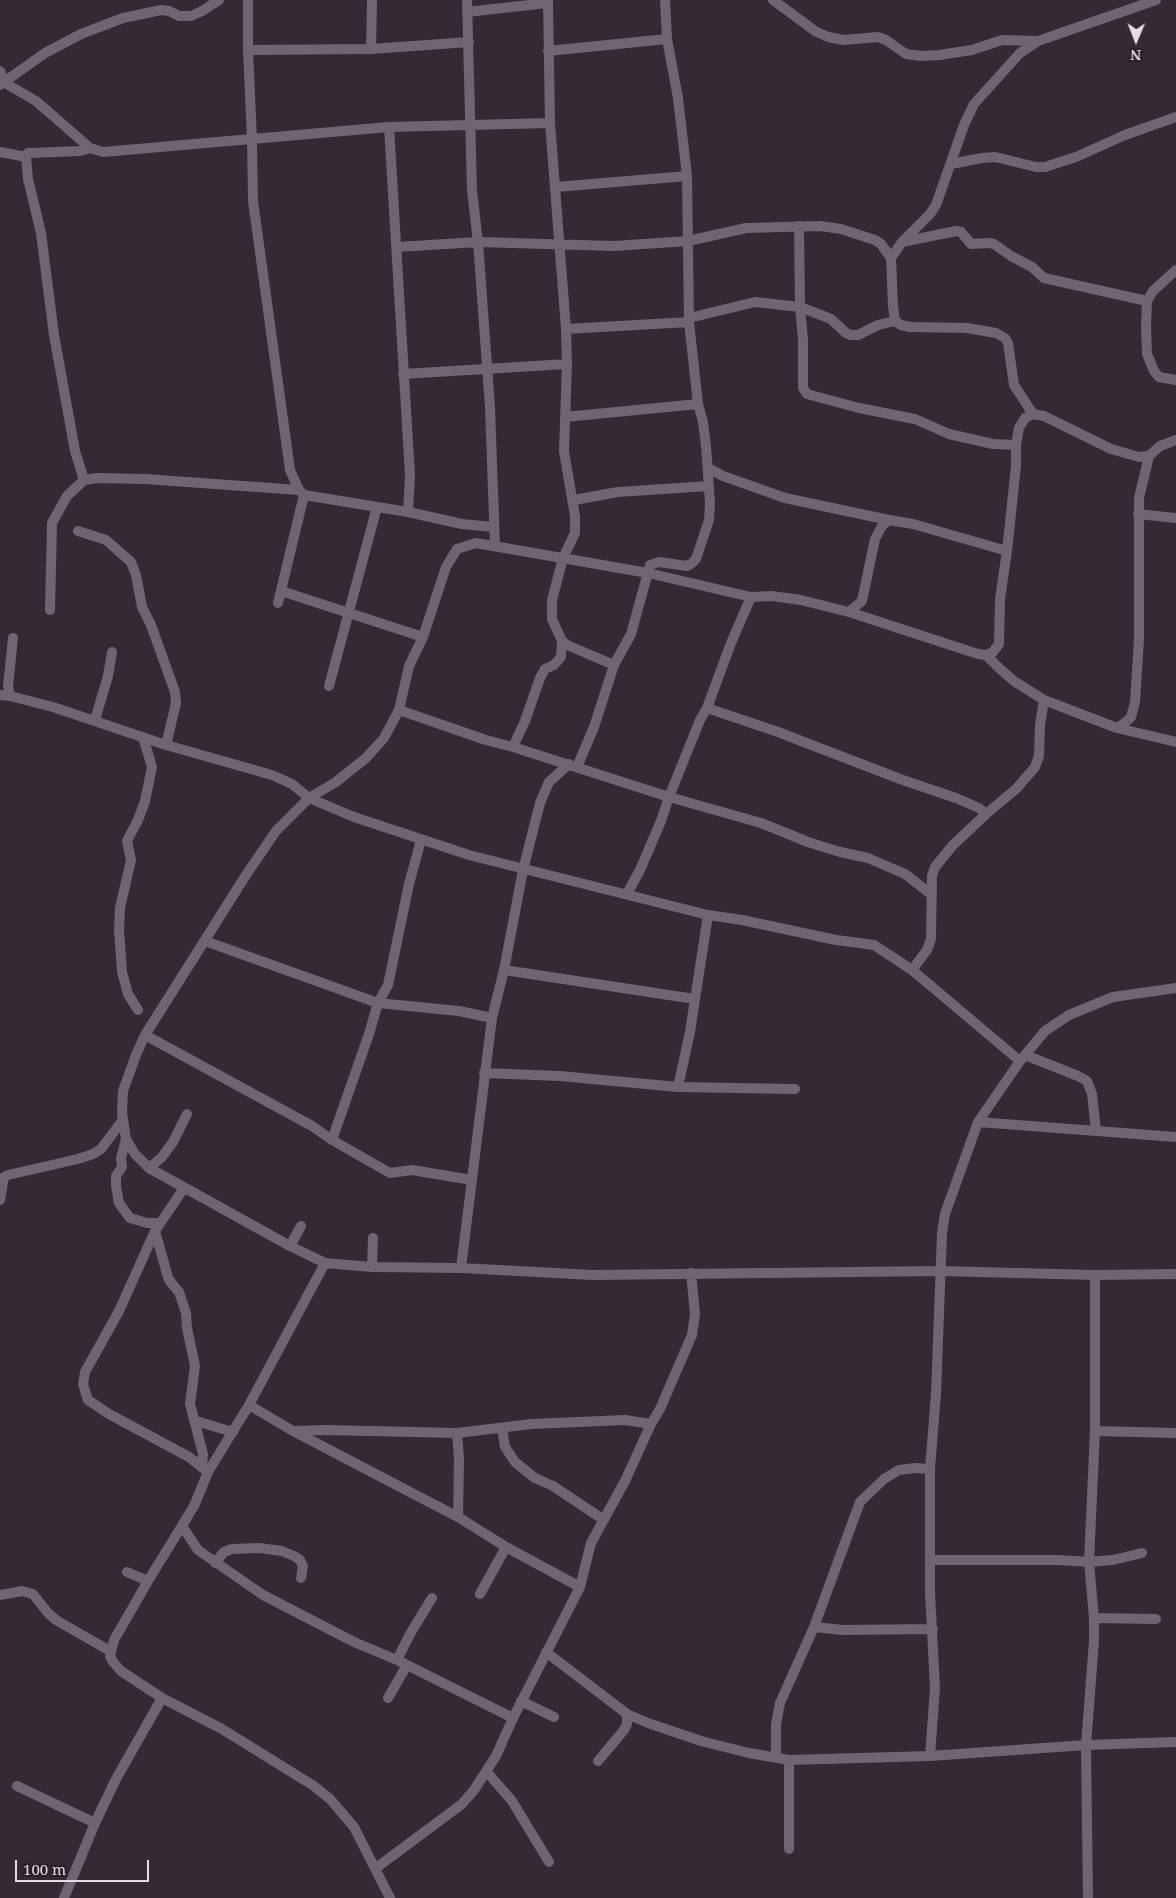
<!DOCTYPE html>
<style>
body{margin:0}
#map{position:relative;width:1176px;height:1898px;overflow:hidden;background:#332a34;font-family:"Noto Serif",serif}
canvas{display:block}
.north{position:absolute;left:1111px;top:15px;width:50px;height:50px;-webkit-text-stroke:4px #29202a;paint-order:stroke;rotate:181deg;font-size:14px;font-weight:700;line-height:20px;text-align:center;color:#e4dee4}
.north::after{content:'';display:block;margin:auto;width:18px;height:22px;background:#e4dee4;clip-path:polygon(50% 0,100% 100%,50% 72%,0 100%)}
.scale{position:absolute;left:15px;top:1860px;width:134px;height:22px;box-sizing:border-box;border:2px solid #e4dee4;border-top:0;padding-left:6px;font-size:15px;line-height:18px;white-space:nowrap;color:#e4dee4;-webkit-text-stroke:4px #29202a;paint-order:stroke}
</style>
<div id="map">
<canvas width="1176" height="1898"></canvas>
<div class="north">N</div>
<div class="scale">100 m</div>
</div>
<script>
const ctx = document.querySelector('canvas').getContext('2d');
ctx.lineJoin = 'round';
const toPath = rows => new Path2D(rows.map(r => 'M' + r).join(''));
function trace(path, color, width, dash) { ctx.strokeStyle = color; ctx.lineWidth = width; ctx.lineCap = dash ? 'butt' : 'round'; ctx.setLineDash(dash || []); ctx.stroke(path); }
const street = toPath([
 [248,0,248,50,252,140,253,201,290,470,299,490,304,495,408,512,462,524,493,527],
 [467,0,472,191,478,242,490,407,495,546],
 [548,0,550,123,566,329,567,364,564,451,575,516,575,533,563,558,552,600,552,619,562,641,567,645,614,665],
 [773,0,815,31,828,37,844,40,878,37,886,40,906,54,921,56,939,55,972,50,1002,40,1038,41],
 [467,12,547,3],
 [371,49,372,0],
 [248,50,371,49,469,42],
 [548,51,667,39],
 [0,71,5,83,36,101,90,148,103,152,389,127,550,123],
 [0,85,45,53,81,34,123,18,161,10,169,11,179,16,191,16,202,11,219,0],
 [389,127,410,475,408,512],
 [0,152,26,157],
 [951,164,982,158,995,157,1036,167,1045,167,1076,157,1125,135,1176,117],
 [556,187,687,176],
 [799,226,800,307,803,340,803,388,807,394,859,408,915,419,949,434,993,444,1016,445],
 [902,242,956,231,961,232,971,244,988,243,994,244,1011,256,1032,267,1044,278,1147,301],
 [397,247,478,242,614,246,688,241,746,228,820,226,841,229,875,240,881,244,891,258,893,306,895,321,901,325,910,327,967,328,996,333,1005,338,1008,343,1014,385,1033,414],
 [891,258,902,242,930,214,936,205,964,125,974,104,1020,53,1038,41,1156,0],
 [1176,270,1153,291,1147,301,1146,327,1147,354,1154,371,1159,377,1176,380],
 [689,318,755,302,800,307,831,319,846,333,851,335,858,335,878,325,895,321],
 [566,329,689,322],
 [403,374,567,364],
 [565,417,698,404],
 [1176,440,1160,446,1149,456,1139,457,1111,449,1044,416,1033,414,1025,418,1019,428,1016,445,1016,466,1007,551,1000,599,999,644,993,652,986,655,978,654,849,612,801,600,771,596,751,597,648,573,476,543,457,549,446,567,423,637,409,666,399,710,384,738,366,758,336,782,309,798,276,831,246,875,145,1035,136,1055,123,1091,122,1113,126,1139,135,1154,149,1168,290,1246,325,1263,372,1267,461,1268,593,1275,941,1271,1095,1275,1176,1274],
 [708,468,723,476,785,498,889,520],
 [84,480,75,451,54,335,41,233,28,179,26,157,28,153,30,153,80,151,90,148],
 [574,500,618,492,709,486],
 [1138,514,1176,518],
 [78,531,106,540,131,562,136,575,142,607,151,625,175,692,176,703,166,745],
 [281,591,423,637],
 [278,603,304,495],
 [50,610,52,523,67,496,84,480,97,478,145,479,299,490],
 [849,612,862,601,875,539,882,526,889,520,913,524,1007,551],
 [986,655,999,668,1014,681,1044,700,1117,728,1176,742],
 [329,686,377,507],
 [0,695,10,696,53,707,166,745,272,775,292,784,309,798,354,817,469,855,708,915,742,920,836,940,874,945,912,970,1020,1061],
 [10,696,8,686,13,638],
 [707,708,778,732,900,779,956,798,979,808,986,814],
 [399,710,486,740,513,747,669,797,761,823,808,842,840,852,868,858,905,874,932,895],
 [95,720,108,676,112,652],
 [1117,728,1127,721,1131,717,1135,702,1139,639,1139,498,1149,456],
 [513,747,525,721,540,678,545,669,554,665,561,657,562,641],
 [577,767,594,727,614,665,631,634,650,565,659,562,687,566,691,564,696,559,709,520,710,503,706,446,703,422,698,404,689,322,687,176,678,98,667,39,665,0],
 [421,840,409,884,388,985,378,1003,369,1034,332,1140,390,1173,412,1170,472,1180],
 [627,894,640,870,661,821,669,797,700,720,707,708,731,643,751,597],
 [205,941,378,1003,459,1011,492,1018],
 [504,970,695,999],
 [912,970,927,950,931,939,932,876,935,867,953,845,986,814,1016,789,1035,767,1039,756,1040,725,1044,700],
 [138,1010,128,994,122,972,119,929,120,908,131,860,127,841,138,820,145,801,152,767,143,737],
 [145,1035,312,1126,332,1140],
 [1025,1055,1078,1076,1087,1081,1092,1094,1096,1130],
 [484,1073,560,1076,678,1087,795,1089],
 [678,1087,690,1032,708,915],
 [978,1122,1176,1137],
 [126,1139,121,1158,122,1167,116,1176,116,1186,119,1203,130,1218,147,1223,160,1223],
 [149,1168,162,1157,173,1142,187,1114],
 [184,1188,155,1231,119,1311,85,1372,83,1384,88,1400,109,1414,189,1457,208,1472],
 [0,1200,4,1177,8,1175,78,1159,93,1154,101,1149,122,1121],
 [155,1231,167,1274,169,1280,179,1292,186,1313,187,1328,195,1366,190,1404,203,1454,202,1467],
 [290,1246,301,1226],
 [325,1263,249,1405,208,1472,194,1506,148,1581,114,1640,110,1656,113,1662,121,1671,162,1698,222,1729,314,1786,330,1799,354,1827,390,1898],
 [372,1267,373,1238],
 [461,1268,492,1018,504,970,523,870,540,803,549,782,569,764],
 [249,1405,293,1431,458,1517,506,1547,580,1587],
 [196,1421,233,1432],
 [502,1428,505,1447,515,1462,535,1478,553,1486,604,1520],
 [294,1431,325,1430,457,1433,531,1424,625,1420,651,1424],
 [1095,1431,1176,1433],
 [457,1433,459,1459,458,1517],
 [182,1526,198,1550,263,1595,354,1642,397,1660,513,1718],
 [931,1560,1058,1560,1089,1562,1113,1560,1142,1553],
 [215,1563,224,1552,232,1549,259,1548,282,1551,294,1556,300,1560,303,1566,301,1578],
 [127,1572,148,1581],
 [480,1594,506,1547],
 [0,1595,22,1591,33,1594,48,1613,56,1620,110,1651],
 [1094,1618,1156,1619],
 [814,1627,843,1630,933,1629],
 [546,1652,627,1714,648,1723,701,1741,749,1753,789,1760,930,1756,1086,1745,1176,1742],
 [397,1660,410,1634,432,1598],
 [388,1698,407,1665],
 [521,1701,554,1717],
 [930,1756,935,1688,930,1593,930,1469,936,1394,942,1233,945,1214,978,1122,1020,1061,1045,1031,1069,1015,1113,997,1176,988],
 [776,1757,776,1724,780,1703,814,1627,860,1502,884,1479,899,1470,915,1468,930,1469],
 [598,1761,624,1730,627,1724,627,1714],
 [487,1772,512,1801,549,1862],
 [17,1786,95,1823],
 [789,1849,789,1760],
 [376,1868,462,1804,474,1790,496,1756,513,1718,580,1587,591,1543,625,1481,651,1424,660,1409,692,1335,695,1314,691,1273],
 [64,1898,95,1823,116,1779,162,1698],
 [1088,1898,1086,1745,1094,1641,1094,1618,1089,1562,1095,1431,1095,1275]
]);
trace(street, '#6f646f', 10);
</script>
